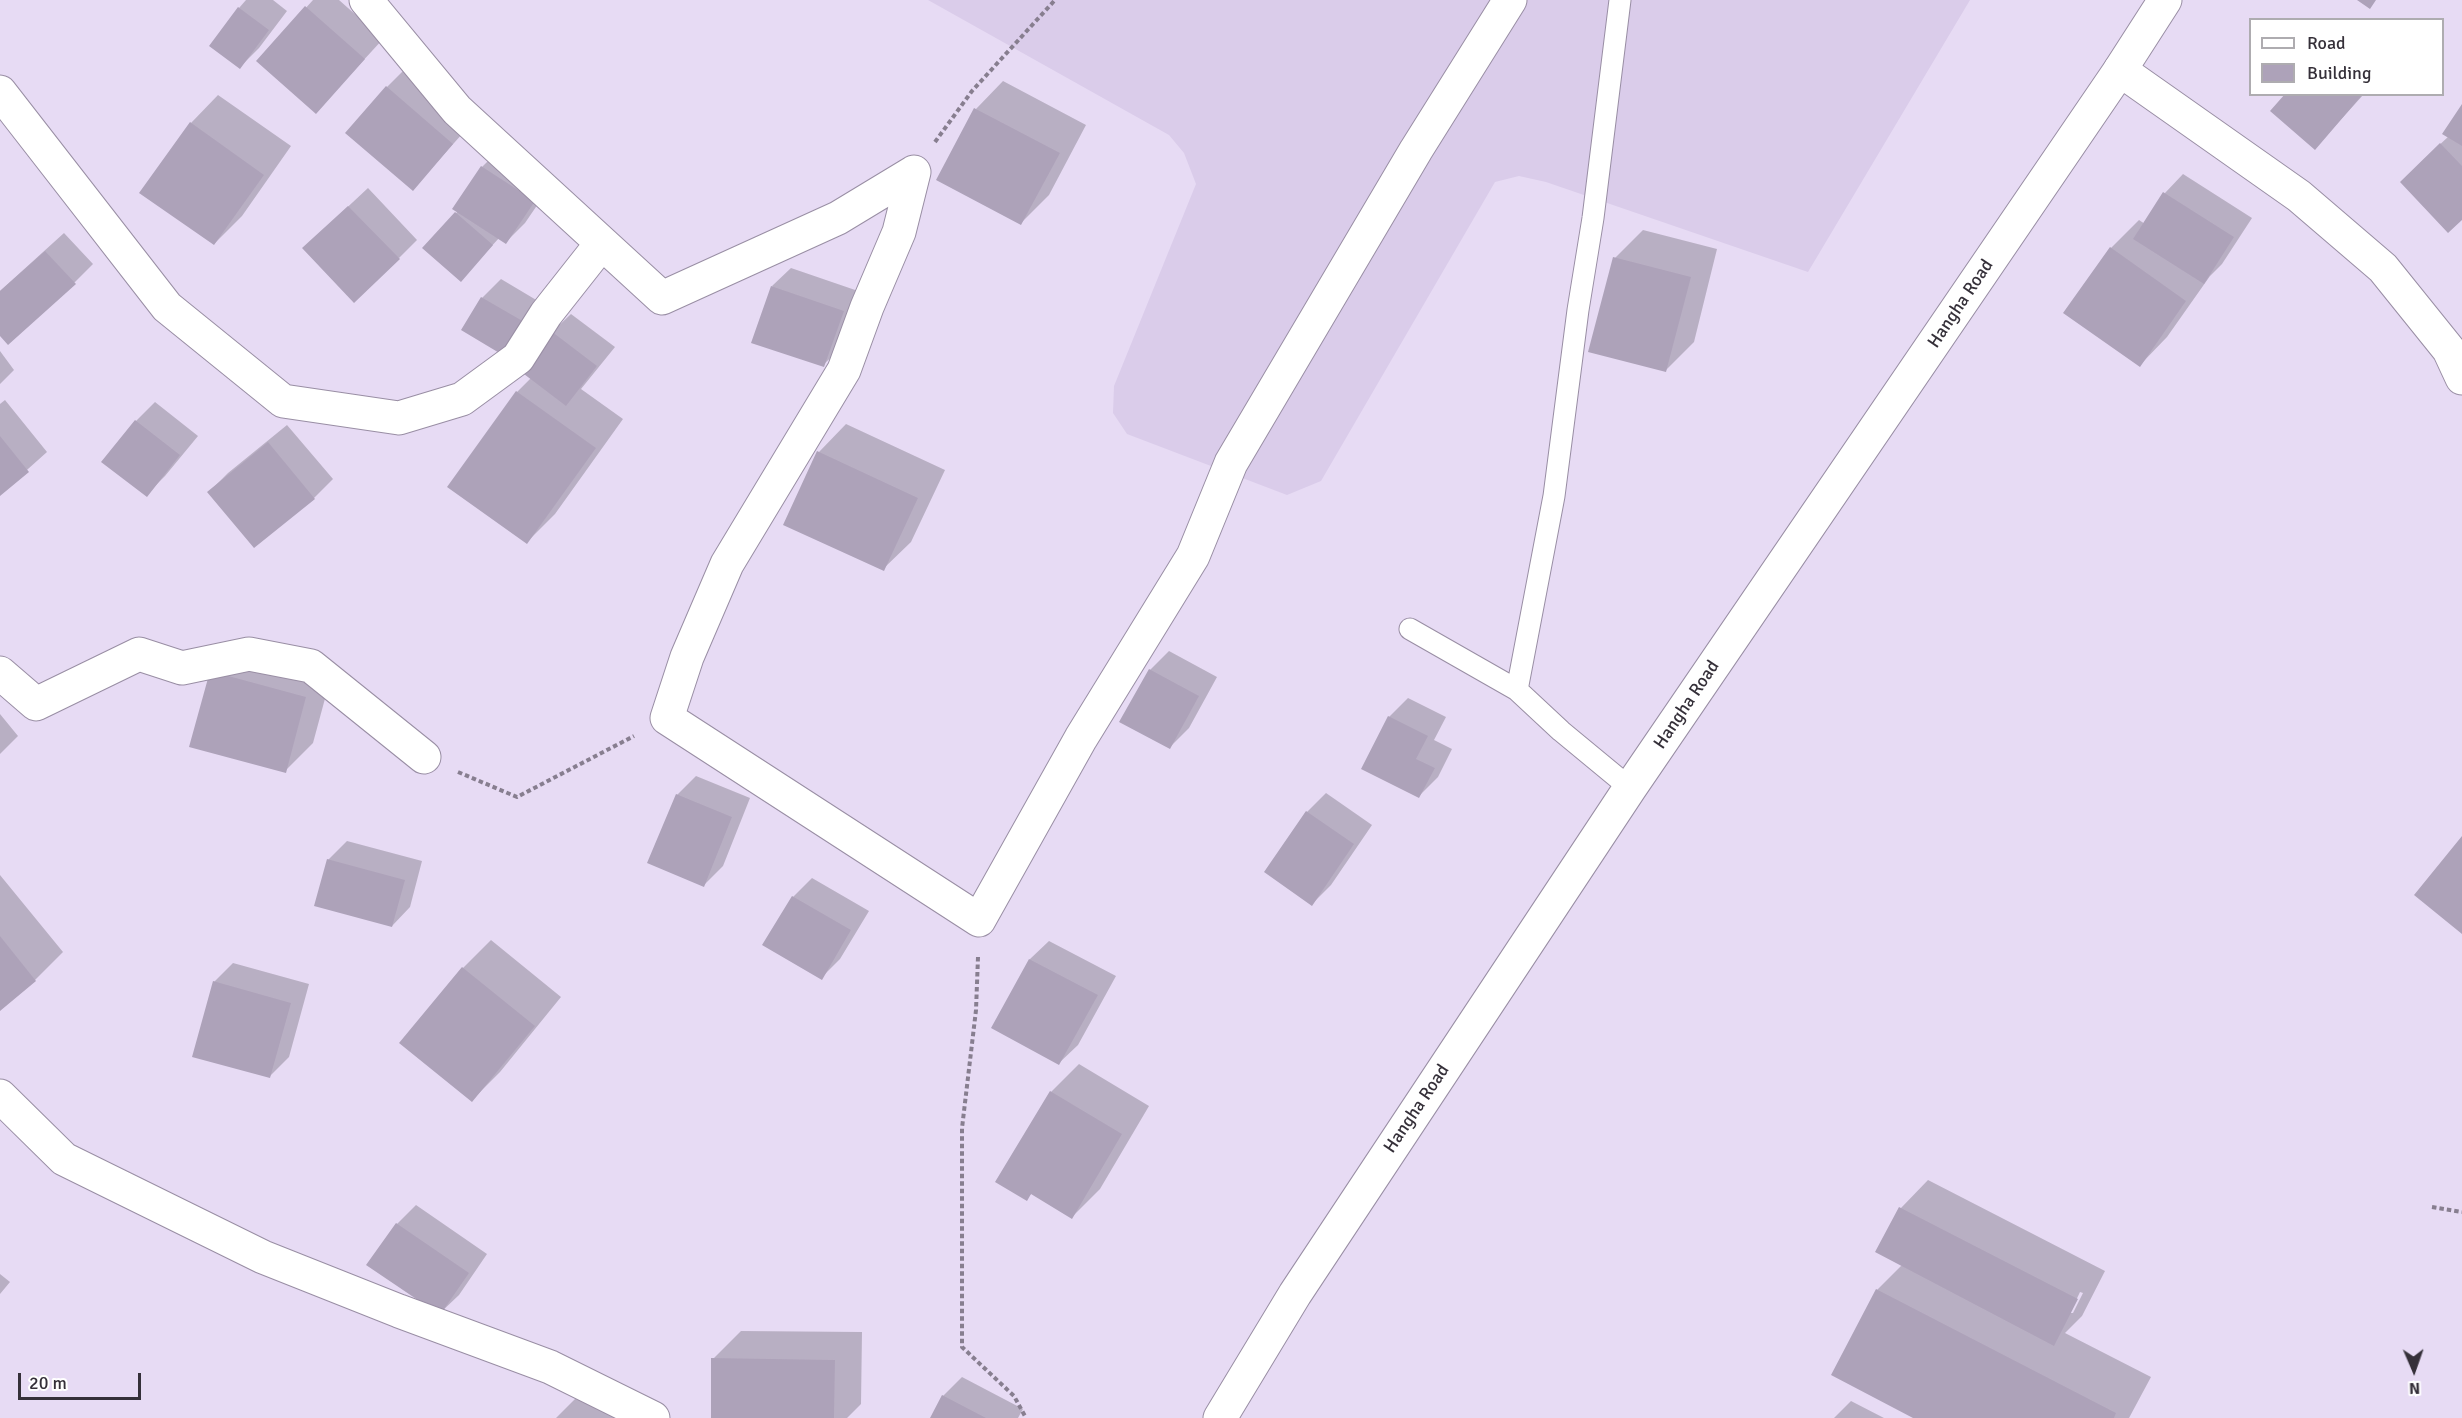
<!DOCTYPE html>
<style>
body{margin:0}
#map{position:relative;width:2462px;height:1418px;overflow:hidden;background:#e7dbf4;font-family:Signika,sans-serif}
canvas{display:block}
.legend{position:absolute;left:2249px;top:18px;width:195px;height:78px;box-sizing:border-box;background:#fff;border:2px solid #aeacb0;margin:0;padding:8px 10px;list-style:none;font-size:18px;color:#353039}
.legend li{display:flex;align-items:center;gap:12px;height:30px}
.legend b{width:30px;border:2px solid #aeacb0}
.north{position:absolute;left:2384px;top:1340px;width:60px;height:60px;-webkit-text-stroke:4px #fff;paint-order:stroke;rotate:178deg;font-size:16px;font-weight:700;line-height:24px;text-align:center;color:#353039}
.north::after{content:'';display:block;margin:auto;width:21px;height:27px;background:#353039;clip-path:polygon(50% 0,100% 100%,50% 72%,0 100%)}
.scale{position:absolute;left:18px;top:1373px;width:123px;height:27px;box-sizing:border-box;border:3px solid #353039;border-top:0;padding-left:8px;font-size:18px;line-height:21px;white-space:nowrap;color:#353039;-webkit-text-stroke:4px #fff;paint-order:stroke}
</style>
<div id="map">
<canvas width="2462" height="1418"></canvas>
<ul class="legend">
<li><b style="height:8px;background:#fff"></b>Road</li>
<li><b style="height:16px;background:#ada2b9"></b>Building</li>
</ul>
<div class="north">N</div>
<div class="scale">20 m</div>
</div>
<script>
const ctx = document.querySelector('canvas').getContext('2d');
ctx.lineJoin = 'round';
function paint(path, color) { ctx.fillStyle = color; ctx.fill(path, 'evenodd'); }
const toPath = rows => new Path2D(rows.map(r => 'M' + r).join(''));
function trace(path, color, width, dash) { ctx.strokeStyle = color; ctx.lineWidth = width; ctx.lineCap = dash ? 'butt' : 'round'; ctx.setLineDash(dash || []); ctx.stroke(path); }
function drawText(font, color, halo, rows, align = 'center') {
  ctx.font = font + ' Signika,sans-serif'; ctx.lineWidth = 6; ctx.setLineDash([]); ctx.textBaseline = 'middle'; ctx.strokeStyle = halo; ctx.fillStyle = color; for (const [text, x, y, turn = 0] of rows) {
    ctx.save(); ctx.translate(x, y); ctx.rotate((+turn || 0) * Math.PI / 180); ctx.textAlign = isNaN(turn) ? turn : align; if (halo) ctx.strokeText(text, 0, 0); ctx.fillText(text, 0, 0); ctx.restore();
  }
}
const built = toPath([
 [928,0,1970,0,1808,272,1546,182,1519,176,1495,182,1321,481,1287,495,1127,434,1113,413,1114,386,1196,184,1184,153,1169,135]
]);
const shadow = toPath([
 [246,0,273,0,287,11,259,48,240,67,239,8],
 [313,0,339,0,383,39,316,112,258,61],
 [405,69,471,124,413,189,387,87],
 [1003,81,1086,125,1049,195,1021,223,976,109],
 [2287,94,2364,94,2315,148],
 [218,95,291,146,242,216,214,244,191,123],
 [2462,106,2462,218,2420,163,2449,136],
 [501,148,553,182,525,223,506,242,499,238,461,280,424,248,458,211,454,209,482,167],
 [2183,174,2252,218,2222,264,2210,276,2167,337,2140,365,2111,248,2139,220,2145,224,2165,193],
 [368,188,417,240,399,258,323,230],
 [1643,230,1717,249,1694,342,1666,370,1615,258],
 [64,233,93,264,75,282,0,334,0,291],
 [791,268,861,292,842,347,823,365,772,286],
 [501,279,543,304,506,355,482,298],
 [571,314,615,347,581,389,623,419,555,514,527,542,517,392,531,378,552,332],
 [0,351,14,370,0,384],
 [5,400,47,452,0,494,0,404],
 [155,402,198,436,165,476,146,495,103,461,136,421],
 [846,424,945,470,911,542,883,569,819,452],
 [287,425,333,479,314,498,209,492,228,473],
 [239,644,333,669,313,743,285,771,191,746],
 [1169,651,1217,677,1189,728,1170,747,1150,670],
 [1408,698,1446,717,1434,740,1452,749,1438,777,1419,796,1389,717],
 [0,714,18,736,0,754],
 [696,776,750,798,723,866,704,885,677,795],
 [1326,793,1372,825,1331,885,1312,904,1307,812],
 [347,841,422,861,410,907,392,926,328,860],
 [0,875,63,952,35,980,0,1009],
 [812,878,869,911,840,959,821,978,793,897],
 [491,940,561,997,500,1072,472,1100,402,1043,463,968],
 [1049,941,1116,976,1078,1045,1059,1063,993,1027,1030,959],
 [233,963,309,984,289,1057,270,1076,214,982],
 [1079,1064,1149,1106,1100,1189,1072,1217,1032,1193,1026,1199,1051,1092],
 [1928,1180,2105,1271,2082,1316,2065,1333,2151,1377,2129,1418,1917,1418,1877,1290,1902,1265,1877,1252,1901,1208],
 [2080,1292,2083,1293,2073,1313,2070,1313],
 [416,1205,487,1254,459,1295,440,1313,397,1224],
 [0,1274,10,1282,0,1294],
 [741,1331,862,1332,861,1404,847,1418,712,1418,713,1359],
 [962,1377,1023,1409,1018,1418,932,1418,943,1396],
 [581,1393,621,1418,556,1418],
 [1851,1401,1884,1418,1834,1418]
]);
const building = toPath([
 [2357,0,2376,0,2370,9],
 [305,6,365,59,316,114,256,61],
 [238,7,269,30,240,69,209,46],
 [386,86,453,144,413,191,345,133],
 [2285,94,2363,94,2315,150,2270,111],
 [2462,104,2462,146,2442,134],
 [974,108,1060,153,1021,225,936,180],
 [190,122,264,175,214,245,139,193],
 [2440,143,2462,166,2462,220,2448,233,2400,182],
 [481,166,535,201,506,244,452,209],
 [2163,192,2234,237,2204,284,2133,239],
 [348,206,400,259,354,303,302,248],
 [455,212,493,245,461,282,422,248],
 [2110,247,2186,301,2140,367,2063,313],
 [45,251,76,284,8,345,0,336,0,291],
 [1613,257,1691,277,1666,372,1588,352],
 [771,286,844,311,824,367,751,343],
 [481,297,526,323,506,357,461,330],
 [551,331,597,366,566,406,520,371],
 [516,391,596,448,527,544,447,487],
 [135,420,180,455,147,497,101,462],
 [0,436,29,472,0,496],
 [268,442,315,499,254,548,207,492],
 [817,451,918,498,884,571,783,525],
 [1149,669,1199,696,1170,749,1119,722],
 [210,671,306,697,286,773,189,747],
 [1388,716,1428,736,1416,759,1435,768,1419,798,1361,769],
 [676,794,732,817,704,887,647,863],
 [1306,811,1354,844,1312,906,1264,872],
 [2462,836,2462,934,2414,895],
 [327,859,405,880,392,927,314,906],
 [792,896,851,930,822,980,762,945],
 [0,936,36,981,0,1011],
 [1029,959,1098,995,1059,1065,991,1028],
 [462,967,535,1026,472,1102,399,1043],
 [213,981,291,1003,270,1078,192,1057],
 [1050,1091,1122,1134,1072,1219,1031,1194,1027,1201,995,1182],
 [1899,1207,2078,1299,2054,1346,1875,1252],
 [396,1223,469,1273,440,1315,366,1265],
 [1876,1289,2116,1413,2114,1418,1913,1418,1831,1375],
 [711,1358,835,1360,834,1418,711,1418],
 [942,1395,986,1418,930,1418]
]);
const path = toPath([
 [935,142,972,91,1055,0],
 [458,772,517,797,634,736],
 [978,957,976,1010,962,1128,962,1347,1014,1396,1026,1418],
 [2432,1207,2462,1212]
]);
const service = toPath([
 [1410,629,1517,690,1561,731,1630,788],
 [1517,690,1554,496,1578,310,1593,218,1620,0]
]);
const minor = toPath([
 [366,0,457,110,662,298,838,218,914,172],
 [2120,70,2299,196,2383,268,2449,350,2462,378],
 [0,92,167,307,283,401,399,418,462,399,518,358,546,314,602,243],
 [914,172,899,232,867,307,844,370,727,564,687,657,667,718,979,920,1081,738,1193,556,1231,463,1416,150,1510,0],
 [0,673,36,704,139,654,182,668,249,654,311,666,424,757],
 [0,1096,64,1159,263,1257,399,1311,550,1367,653,1418]
]);
const trunk = toPath([
 [1220,1418,1295,1294,1630,788,2120,70,2165,0]
]);
const streetNames = [
 ["Hangha Road",1961,304,-56],
 ["Hangha Road",1687,705,-56],
 ["Hangha Road",1417,1109,-56]
];
paint(built, '#daccea');
paint(shadow, '#0003');
paint(building, '#ada2b9');
trace(service, '#998ea4', 23);
trace(minor, '#998ea4', 35);
trace(trunk, '#998ea4', 35);
trace(path, '#877e8f', 4, [4.5, 3]);
trace(service, '#fff', 21);
trace(minor, '#fff', 33);
trace(trunk, '#fff', 33);
drawText('18px', '#353039', '#fff', streetNames);
</script>
